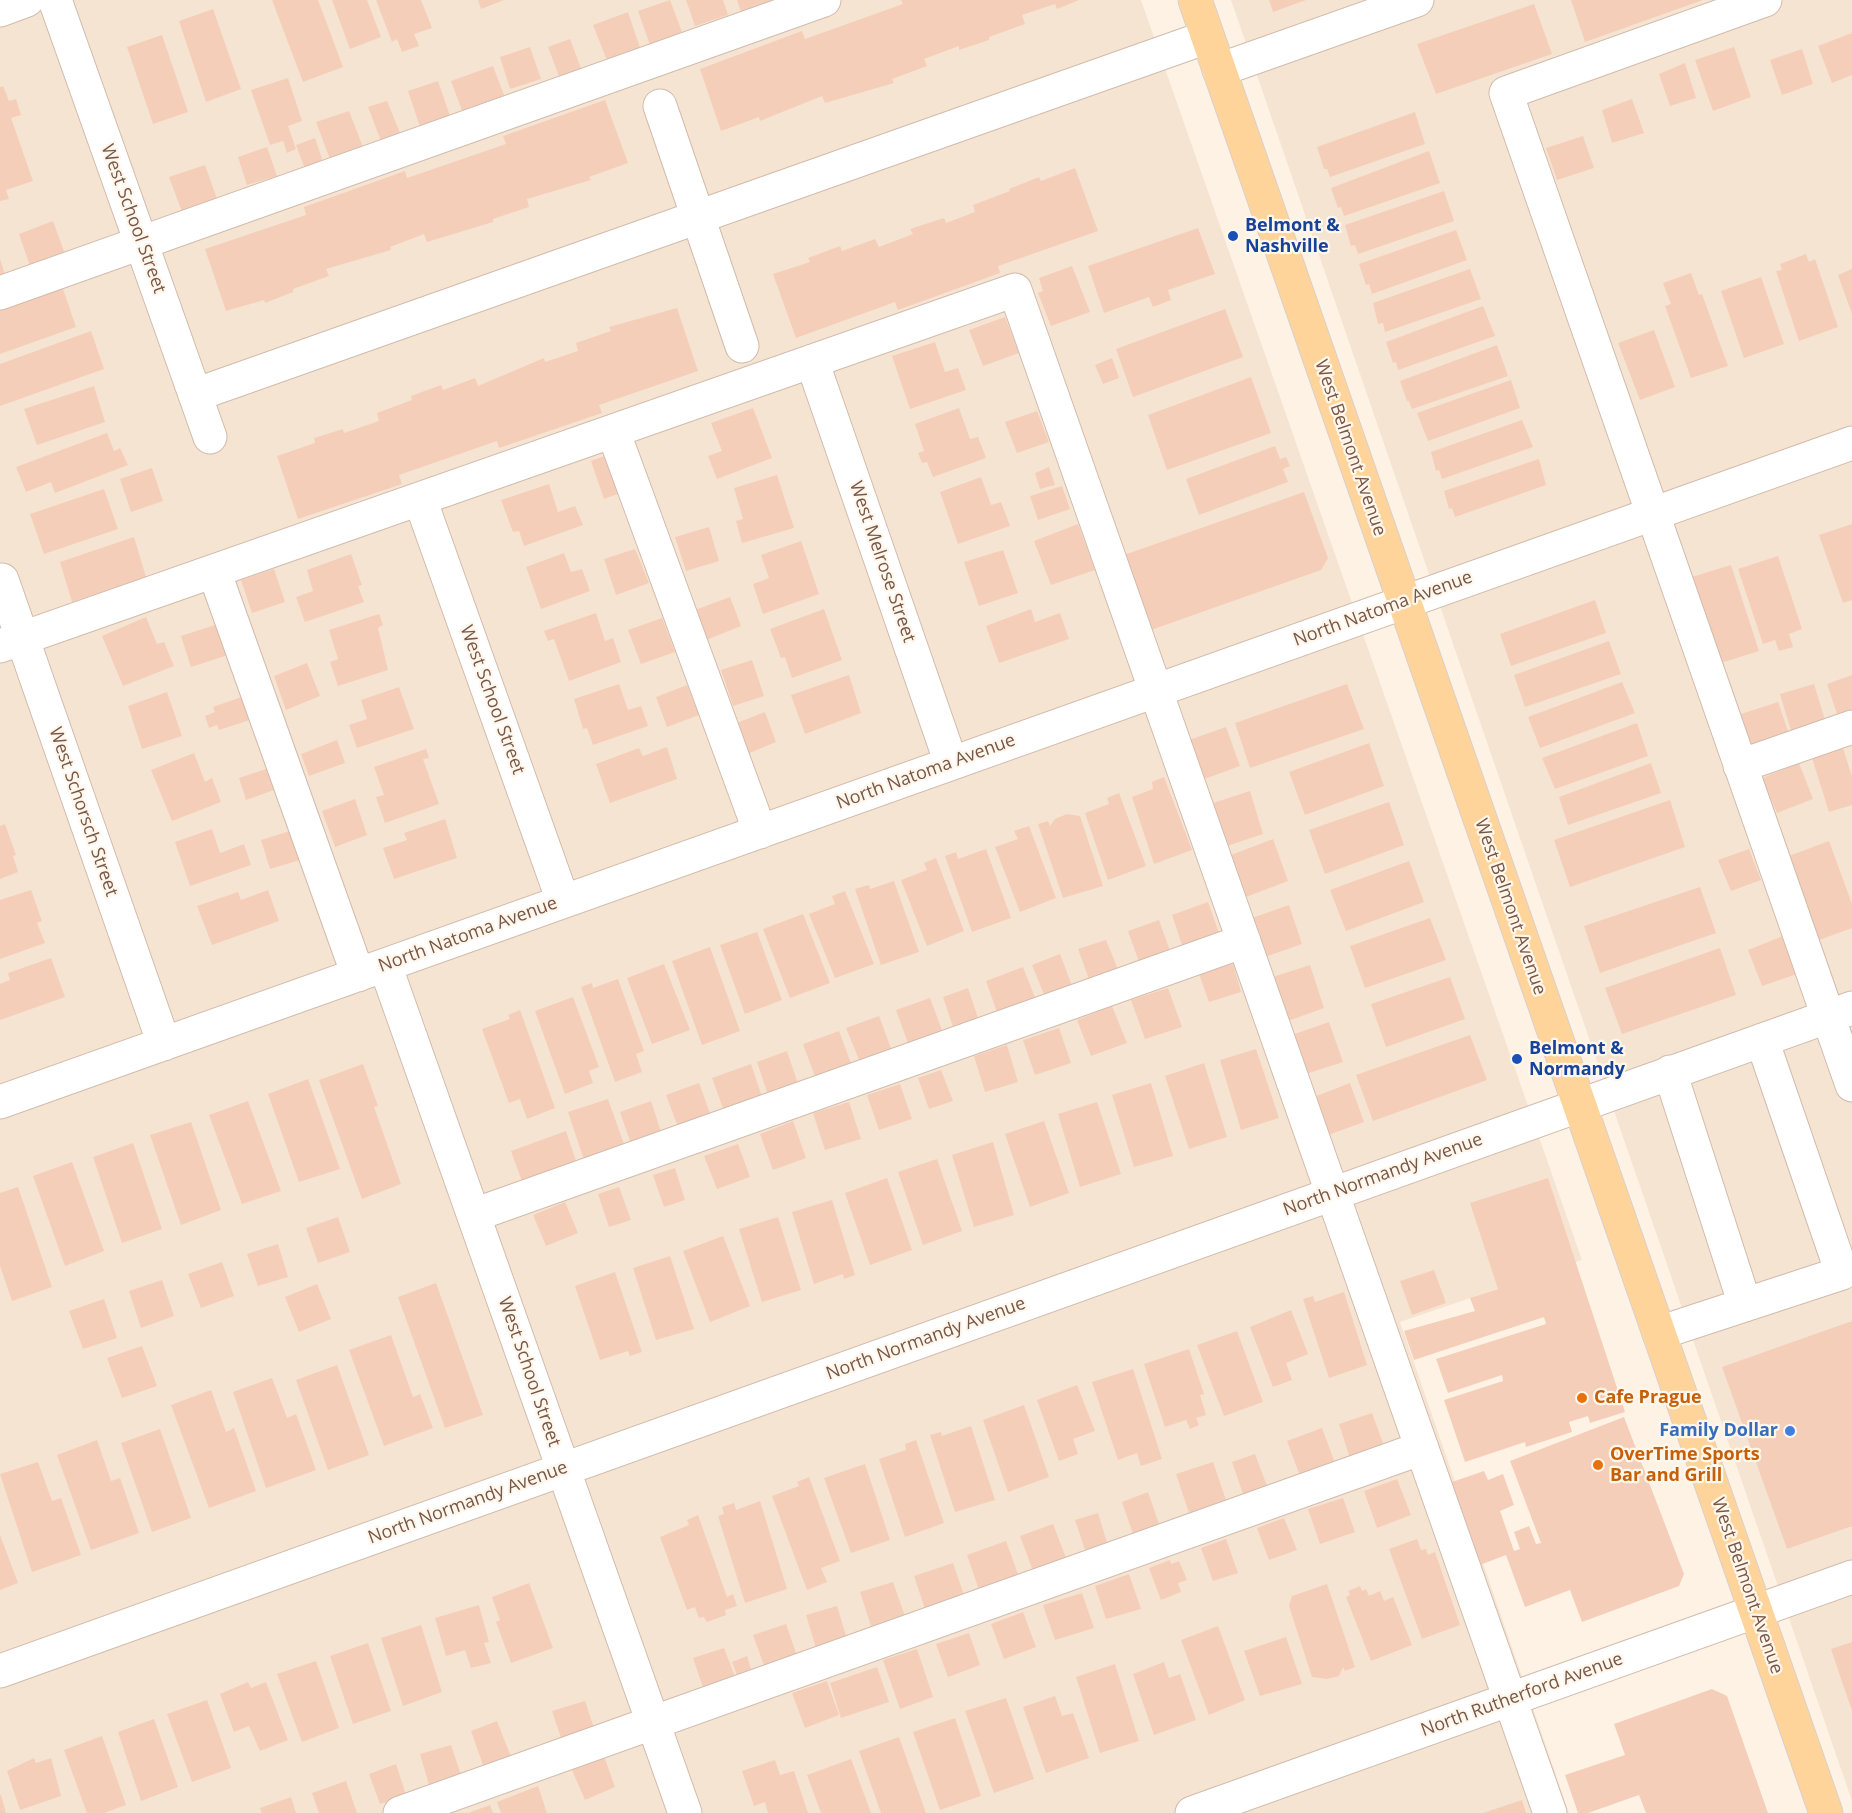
<!DOCTYPE html>
<style>
body{margin:0}
canvas{display:block;background:#fef2e5}
</style>
<canvas width="1852" height="1813"></canvas>
<script>
const ctx = document.querySelector('canvas').getContext('2d');
ctx.lineJoin = 'round';
function paint(path, color) { ctx.fillStyle = color; ctx.fill(path, 'evenodd'); }
const toPath = rows => new Path2D(rows.map(r => 'M' + r).join(''));
function trace(path, color, width, dash) { ctx.strokeStyle = color; ctx.lineWidth = width; ctx.lineCap = dash ? 'butt' : 'round'; ctx.setLineDash(dash || []); ctx.stroke(path); }
function drawText(font, color, halo, rows, align = 'center') {
  ctx.font = font + ' "Open Sans",sans-serif'; ctx.lineWidth = 4.5; ctx.setLineDash([]); ctx.textBaseline = 'middle'; ctx.strokeStyle = halo; ctx.fillStyle = color; for (const [text, x, y, turn = 0] of rows) {
    ctx.save(); ctx.translate(x, y); ctx.rotate((+turn || 0) * Math.PI / 180); ctx.textAlign = isNaN(turn) ? turn : align; if (halo) ctx.strokeText(text, 0, 0); ctx.fillText(text, 0, 0); ctx.restore();
  }
}
const residential = toPath([
 [0,0,1141,0,1582,1260,1400,1322,1569,1813,0,1813],
 [1231,0,1852,0,1852,1801]
]);
const building = toPath([
 [272,0,318,0,343,67,303,82],
 [332,0,367,0,381,37,350,49],
 [376,0,421,0,432,28,414,34,419,46,402,52,397,39,392,42],
 [478,0,504,0,481,9],
 [670,0,682,32,650,45,638,11],
 [686,0,723,0,728,15,695,26],
 [737,0,774,0,741,12],
 [901,0,1079,0,1057,9,1055,4,1022,15,1025,24,989,37,989,40,959,50,959,46,924,59,927,66,892,79,894,83,825,103,822,96,760,121,759,117,721,131,700,69,802,31,805,39,903,4],
 [1269,0,1306,0,1273,12],
 [1571,0,1703,0,1585,42],
 [1534,4,1552,54,1436,94,1417,44],
 [213,9,241,89,206,102,179,21],
 [628,12,641,51,608,63,593,25],
 [1852,33,1852,75,1832,83,1818,46],
 [162,35,188,112,153,124,127,47],
 [570,39,582,71,560,79,548,47],
 [530,47,541,79,510,89,500,57],
 [1734,47,1751,97,1713,111,1695,60],
 [1802,49,1813,84,1782,95,1770,60],
 [1685,63,1696,98,1670,106,1659,74],
 [493,66,505,98,463,113,451,81],
 [288,78,302,121,288,126,296,149,287,153,283,141,270,145,251,90],
 [438,81,450,116,420,127,408,91],
 [3,86,9,101,16,99,21,115,11,118,33,181,6,190,9,199,0,201,0,87],
 [1632,99,1644,133,1612,143,1602,110],
 [605,100,628,163,589,177,591,180,527,199,529,207,493,219,493,222,427,242,424,234,390,247,391,250,326,269,329,276,293,289,293,292,265,303,264,300,226,311,205,249,306,215,304,207,405,171,407,178,506,144,503,136],
 [387,101,400,133,381,141,368,107],
 [349,111,363,147,330,159,316,122],
 [1415,112,1425,144,1330,177,1327,169,1324,169,1317,147],
 [1583,136,1594,168,1557,180,1546,148],
 [315,138,323,162,305,169,296,145],
 [267,147,277,176,247,185,238,157],
 [1429,151,1440,183,1344,216,1341,207,1338,208,1331,188],
 [205,165,217,199,182,212,169,177],
 [1075,168,1098,231,998,266,1000,273,898,310,895,302,796,338,773,274,810,262,808,258,840,246,842,251,875,239,879,247,913,234,910,229,944,218,946,223,975,212,973,205,1010,191,1009,189,1039,177,1041,181],
 [1444,191,1454,221,1358,254,1355,245,1351,246,1345,225],
 [53,221,65,254,30,266,19,234],
 [1198,228,1215,274,1168,290,1171,300,1153,307,1149,297,1104,313,1088,266],
 [1456,230,1467,260,1372,294,1369,284,1366,285,1359,264],
 [1806,254,1809,262,1815,259,1838,327,1799,341,1776,271,1782,270,1780,264],
 [0,259,5,275,0,276],
 [1072,266,1090,312,1051,326,1038,293,1043,291,1039,278],
 [1470,269,1481,299,1385,332,1383,323,1378,324,1373,303],
 [1852,269,1852,314,1838,275],
 [1691,273,1699,295,1702,294,1728,366,1691,378,1665,306,1671,304,1663,283],
 [1761,277,1784,344,1744,358,1721,291],
 [62,286,76,327,0,354,0,309],
 [1483,306,1495,336,1398,370,1396,362,1393,363,1386,342],
 [677,308,698,371,599,405,602,413,499,448,497,441,399,475,402,484,298,519,277,456,315,443,314,438,343,429,344,433,379,421,377,413,412,400,411,396,441,385,443,390,475,378,478,386,544,358,545,362,578,351,576,343,611,331,609,327],
 [1225,309,1243,357,1133,397,1116,349],
 [1005,317,1019,353,983,366,969,330],
 [1654,330,1675,387,1640,400,1618,343],
 [91,331,104,369,0,406,0,364],
 [935,342,945,372,958,368,966,390,910,409,892,356],
 [1497,345,1508,376,1412,409,1409,401,1407,401,1400,381],
 [1112,358,1119,378,1103,384,1095,365],
 [1251,377,1271,433,1167,470,1148,415],
 [1511,380,1520,408,1428,441,1417,413],
 [94,386,105,422,37,445,24,409],
 [753,408,772,458,717,479,708,456,722,451,711,423],
 [959,408,970,439,978,437,986,458,933,477,927,462,922,463,918,453,924,451,915,424],
 [1037,411,1049,442,1017,453,1005,422],
 [1522,420,1533,447,1442,479,1439,470,1436,471,1431,452],
 [107,433,114,451,120,448,128,465,55,493,51,482,26,492,16,467],
 [1275,446,1280,459,1286,457,1290,466,1283,469,1288,482,1199,515,1186,479],
 [610,454,623,492,604,499,591,461],
 [1539,459,1546,485,1455,517,1452,508,1449,509,1444,491],
 [1049,467,1055,485,1040,489,1035,473],
 [152,468,163,501,131,512,120,479],
 [777,475,794,528,742,543,736,521,743,519,734,488],
 [981,477,991,505,1001,502,1010,526,958,544,940,492],
 [549,484,558,512,575,506,583,525,524,546,519,531,513,532,501,500],
 [1062,486,1070,509,1038,520,1030,496],
 [104,489,118,529,44,554,30,514],
 [1304,492,1328,558,1321,570,1148,631,1121,556],
 [1078,524,1095,570,1051,585,1034,541],
 [1852,524,1852,600,1843,603,1819,535],
 [709,527,719,561,686,571,675,537],
 [134,537,146,577,72,602,60,562],
 [801,541,819,594,763,614,753,584,769,578,761,555],
 [635,549,649,583,616,595,604,559],
 [1003,550,1018,593,979,606,964,562],
 [564,553,571,572,582,569,590,591,541,609,526,567],
 [351,554,362,585,358,586,364,602,305,622,296,597,313,591,307,570],
 [1778,556,1802,629,1789,634,1793,647,1779,651,1775,640,1763,644,1738,569],
 [1731,565,1759,651,1721,663,1692,577],
 [274,569,285,602,252,613,241,580],
 [730,597,741,626,706,640,695,610],
 [1595,600,1606,633,1511,666,1500,634],
 [824,609,842,660,792,678,785,657,781,658,770,629],
 [1031,609,1035,622,1060,613,1069,639,999,663,986,626],
 [596,613,605,641,613,638,621,662,569,681,554,639,548,641,544,631],
 [379,614,383,625,378,628,388,670,338,686,330,662,338,659,329,630],
 [146,617,157,644,164,642,174,666,123,686,102,636],
 [662,618,675,652,641,664,628,630],
 [218,624,228,655,191,667,181,636],
 [1609,641,1621,674,1525,707,1514,675],
 [752,660,764,696,733,706,721,670],
 [307,663,320,696,286,710,274,676],
 [849,675,861,713,805,734,791,695],
 [1852,675,1852,711,1838,717,1827,684],
 [1622,682,1635,713,1540,748,1528,717],
 [619,684,628,710,641,706,648,726,593,745,587,728,583,729,574,699],
 [1347,684,1364,729,1250,768,1235,723],
 [1814,684,1825,720,1791,731,1780,694],
 [687,685,699,715,667,727,656,697],
 [399,687,414,729,357,748,349,725,367,719,361,700],
 [167,692,182,736,142,749,128,706],
 [247,695,256,718,219,730,217,725,209,728,205,716,215,712,213,707],
 [1778,702,1789,734,1752,746,1741,714],
 [765,712,776,742,745,755,734,724],
 [1637,723,1648,756,1555,789,1542,758],
 [1226,727,1240,766,1202,780,1189,740],
 [337,740,345,763,309,776,301,754],
 [1369,743,1384,786,1305,815,1289,772],
 [667,747,677,779,610,803,596,764,639,748,643,756],
 [1843,748,1852,777,1852,805,1829,812,1812,758],
 [426,749,429,758,423,759,439,804,385,823,376,797,384,795,374,767],
 [194,753,205,782,212,778,221,802,172,821,151,770],
 [1651,763,1661,793,1568,825,1559,797],
 [1799,763,1813,799,1777,813,1762,778],
 [269,768,277,789,246,800,239,778],
 [1164,777,1192,850,1154,864,1132,797,1153,789,1152,782],
 [1250,791,1263,834,1227,846,1213,803],
 [1119,793,1146,866,1108,880,1085,813,1109,804,1107,798],
 [355,799,367,835,335,847,322,811],
 [1670,800,1685,847,1570,887,1554,840],
 [1389,802,1404,845,1325,874,1309,830],
 [1067,814,1080,816,1103,886,1063,898,1038,824,1048,821,1050,826,1055,819],
 [445,819,457,858,394,879,383,848,407,840,404,833],
 [5,824,16,855,13,856,18,872,0,879,0,826],
 [1029,826,1056,898,1020,912,995,847,1018,839,1014,831],
 [212,829,220,853,244,844,251,865,190,886,175,842],
 [293,830,303,859,270,869,261,840],
 [1273,839,1288,881,1246,897,1231,855],
 [1829,841,1852,904,1852,928,1819,940,1789,856],
 [986,849,1011,918,972,932,945,856,956,852,958,859],
 [1749,849,1761,880,1731,891,1718,860],
 [936,858,964,931,927,946,901,880,927,870,924,863],
 [1409,861,1424,902,1346,931,1330,890],
 [894,881,919,952,881,965,855,889,869,885,870,889],
 [1700,887,1716,933,1600,973,1584,926],
 [31,890,42,921,37,923,45,943,0,959,0,900],
 [268,890,279,921,212,945,197,906,238,892,241,900],
 [845,891,874,964,835,978,809,914,835,904,832,896],
 [1208,902,1219,933,1182,945,1172,915],
 [1289,905,1302,944,1265,957,1252,918],
 [803,914,830,983,790,998,763,929],
 [1430,918,1446,960,1365,988,1350,946],
 [1159,920,1170,951,1139,962,1128,931],
 [757,932,782,1000,745,1014,720,945],
 [1783,936,1797,974,1762,986,1748,950],
 [1106,940,1119,972,1090,982,1078,949],
 [710,947,740,1031,702,1045,672,961],
 [1720,948,1736,995,1622,1034,1605,988],
 [1060,954,1072,986,1045,997,1032,965],
 [51,958,65,997,0,1020,0,984,10,980,8,973],
 [664,964,690,1030,652,1044,627,978],
 [1233,964,1241,992,1209,1002,1199,974],
 [1310,965,1324,1008,1288,1021,1273,977],
 [1023,967,1036,1000,998,1015,986,981],
 [1450,977,1465,1019,1386,1047,1371,1004],
 [618,979,644,1051,636,1054,642,1072,615,1082,581,987,592,983,593,988],
 [968,988,979,1021,954,1030,943,997],
 [1168,988,1182,1027,1145,1039,1131,1000],
 [573,997,599,1067,589,1071,593,1083,565,1094,535,1011],
 [930,998,943,1033,909,1046,896,1010],
 [1112,1006,1127,1043,1091,1056,1077,1020],
 [520,1010,555,1108,527,1119,520,1099,509,1103,482,1029,510,1019,508,1015],
 [879,1016,892,1051,860,1062,846,1028],
 [1329,1022,1343,1062,1306,1074,1292,1035],
 [1059,1028,1071,1063,1035,1075,1023,1040],
 [839,1031,852,1066,816,1079,803,1044],
 [1470,1035,1487,1080,1373,1121,1356,1075],
 [1007,1045,1018,1082,985,1092,974,1056],
 [1256,1049,1279,1118,1241,1130,1220,1060],
 [787,1051,798,1084,768,1095,757,1062],
 [1204,1063,1227,1137,1189,1149,1165,1076],
 [363,1064,378,1106,374,1107,401,1184,362,1199,319,1080],
 [751,1064,762,1097,724,1111,712,1078],
 [941,1070,953,1101,929,1109,918,1078],
 [308,1079,340,1169,299,1182,268,1094],
 [699,1083,711,1116,678,1127,666,1095],
 [1151,1083,1173,1156,1134,1167,1112,1095],
 [1350,1083,1364,1122,1328,1135,1314,1097],
 [900,1084,912,1119,879,1130,867,1095],
 [608,1099,625,1147,584,1160,568,1112],
 [248,1101,281,1191,242,1204,209,1115],
 [651,1101,661,1132,631,1144,620,1112],
 [849,1102,861,1139,825,1150,813,1113],
 [1097,1102,1121,1174,1080,1187,1058,1114],
 [793,1121,806,1158,773,1170,760,1134],
 [1044,1121,1069,1193,1030,1207,1005,1134],
 [191,1122,221,1210,181,1225,150,1135],
 [566,1131,577,1164,523,1184,511,1151],
 [993,1142,1014,1215,974,1227,952,1155],
 [133,1143,162,1229,122,1243,93,1157],
 [738,1144,750,1177,717,1189,704,1156],
 [937,1159,962,1231,923,1245,898,1172],
 [72,1162,104,1251,65,1266,33,1176],
 [675,1168,685,1200,664,1207,653,1175],
 [887,1178,912,1250,870,1265,845,1193],
 [1548,1178,1625,1412,1590,1423,1588,1416,1569,1422,1572,1432,1526,1447,1525,1442,1465,1462,1444,1400,1503,1381,1502,1375,1448,1393,1436,1359,1546,1324,1544,1317,1414,1360,1404,1331,1475,1311,1470,1298,1498,1289,1470,1203],
 [18,1187,52,1287,12,1301,0,1266,0,1193],
 [619,1187,631,1220,609,1227,598,1194],
 [832,1200,855,1275,844,1279,843,1274,814,1284,792,1212],
 [565,1202,578,1233,546,1246,533,1215],
 [338,1217,350,1252,318,1263,306,1228],
 [778,1217,801,1290,762,1302,739,1229],
 [723,1236,750,1306,710,1322,683,1251],
 [278,1244,288,1277,258,1286,247,1254],
 [670,1256,694,1329,656,1340,633,1268],
 [222,1262,234,1296,201,1308,188,1274],
 [1434,1270,1446,1303,1412,1315,1400,1281],
 [615,1272,642,1352,630,1356,628,1351,600,1360,575,1286],
 [162,1280,174,1316,141,1328,129,1291],
 [436,1283,483,1415,445,1428,398,1297],
 [317,1284,331,1319,299,1332,285,1297],
 [1344,1292,1367,1365,1329,1378,1303,1299,1313,1296,1315,1302],
 [104,1299,117,1338,83,1349,69,1311],
 [1291,1310,1308,1354,1286,1363,1292,1380,1273,1387,1250,1327],
 [1852,1321,1852,1526,1787,1549,1722,1367],
 [1237,1331,1263,1402,1224,1416,1197,1345],
 [391,1335,413,1397,420,1394,433,1428,384,1446,349,1350],
 [142,1346,157,1386,122,1398,107,1358],
 [1189,1349,1204,1394,1200,1395,1206,1415,1196,1418,1199,1425,1190,1429,1186,1420,1165,1427,1144,1364],
 [337,1365,369,1455,328,1470,296,1380],
 [1133,1369,1162,1459,1141,1466,1137,1453,1118,1460,1092,1382],
 [272,1378,287,1418,296,1414,316,1470,266,1488,233,1392],
 [1077,1385,1095,1431,1073,1439,1078,1454,1059,1461,1037,1400],
 [211,1390,226,1432,234,1428,256,1491,209,1508,171,1405],
 [1024,1405,1049,1477,1008,1492,983,1420],
 [1372,1413,1384,1446,1350,1458,1339,1424],
 [1624,1417,1684,1574,1679,1586,1582,1622,1570,1590,1525,1607,1506,1555,1480,1565,1449,1483,1484,1471,1488,1480,1503,1474,1514,1505,1500,1511,1514,1551,1520,1549,1514,1532,1529,1526,1536,1544,1541,1543,1510,1461],
 [971,1426,995,1500,955,1512,930,1435,941,1432,942,1436],
 [1322,1428,1335,1463,1300,1476,1287,1441],
 [160,1429,191,1518,152,1532,121,1443],
 [97,1440,111,1481,120,1478,139,1533,91,1550,57,1455],
 [916,1440,944,1523,905,1537,879,1459,906,1450,905,1444],
 [1255,1454,1267,1486,1243,1494,1232,1462],
 [38,1462,52,1501,61,1498,81,1555,32,1572,0,1474],
 [1213,1462,1227,1503,1190,1516,1176,1474],
 [865,1464,890,1540,851,1553,824,1478],
 [809,1477,840,1561,821,1568,827,1582,807,1590,772,1496,799,1486,797,1482],
 [1397,1479,1411,1515,1377,1528,1364,1491],
 [1148,1492,1159,1524,1133,1534,1122,1502],
 [1343,1498,1355,1532,1320,1544,1308,1509],
 [760,1501,787,1589,745,1603,718,1516,724,1514,722,1507,734,1503,736,1510],
 [1098,1513,1108,1546,1086,1553,1075,1520],
 [698,1515,727,1597,733,1594,737,1606,725,1610,726,1615,707,1622,704,1617,699,1618,695,1607,687,1610,660,1537,689,1525,687,1520],
 [1284,1518,1297,1550,1269,1560,1257,1528],
 [1053,1524,1066,1558,1033,1571,1020,1536],
 [0,1535,18,1583,0,1590],
 [1226,1539,1238,1573,1213,1581,1201,1548],
 [1417,1539,1421,1550,1426,1549,1428,1555,1435,1552,1460,1625,1422,1639,1389,1549],
 [1006,1541,1019,1577,979,1590,967,1555],
 [1170,1560,1171,1564,1179,1561,1187,1580,1178,1583,1181,1592,1161,1600,1149,1568],
 [953,1563,964,1595,925,1609,914,1576],
 [1129,1574,1141,1609,1106,1619,1095,1586],
 [893,1582,906,1619,872,1629,860,1592],
 [529,1583,553,1648,511,1663,496,1622,500,1620,492,1597],
 [1327,1584,1355,1667,1345,1671,1343,1667,1339,1676,1327,1679,1312,1677,1289,1606,1292,1596],
 [1360,1586,1362,1591,1366,1589,1369,1596,1380,1591,1384,1601,1393,1597,1412,1645,1371,1661,1346,1597,1350,1595,1348,1591],
 [1082,1593,1094,1628,1055,1640,1043,1605],
 [479,1605,489,1642,484,1643,491,1663,471,1668,465,1650,446,1656,435,1618],
 [837,1606,847,1639,816,1648,806,1615],
 [1023,1612,1036,1647,1004,1659,991,1624],
 [786,1624,797,1656,765,1668,753,1635],
 [421,1625,442,1692,403,1706,381,1638],
 [1218,1626,1245,1700,1209,1715,1181,1640],
 [969,1633,980,1665,948,1677,936,1644],
 [1286,1637,1302,1684,1260,1696,1244,1651],
 [1852,1642,1852,1711,1831,1649],
 [368,1643,391,1711,353,1724,330,1656],
 [724,1648,737,1682,705,1693,693,1658],
 [917,1649,933,1697,900,1709,883,1660],
 [747,1656,751,1669,737,1675,732,1662],
 [316,1661,339,1728,302,1742,277,1674],
 [1164,1662,1169,1678,1180,1674,1196,1720,1154,1735,1133,1674],
 [1115,1664,1139,1741,1100,1753,1076,1677],
 [877,1667,889,1702,841,1718,830,1683],
 [827,1681,839,1715,805,1728,792,1693],
 [248,1682,251,1688,266,1682,288,1740,260,1751,249,1726,234,1732,220,1694],
 [1712,1689,1727,1696,1768,1813,1646,1813,1639,1795,1588,1813,1578,1813,1565,1775,1625,1755,1614,1724],
 [1055,1696,1062,1716,1073,1713,1089,1758,1046,1773,1023,1707],
 [1006,1698,1034,1779,994,1793,965,1711],
 [207,1700,231,1768,192,1782,167,1714],
 [585,1701,595,1731,562,1741,552,1711],
 [955,1718,981,1796,940,1810,913,1732],
 [154,1719,178,1787,141,1801,118,1732],
 [497,1721,511,1757,484,1768,471,1731],
 [102,1736,126,1805,104,1813,87,1813,64,1750],
 [899,1737,926,1813,881,1813,859,1751],
 [451,1745,461,1775,429,1785,420,1754],
 [604,1756,615,1787,585,1800,572,1770],
 [34,1758,36,1763,51,1758,61,1796,20,1810,7,1771],
 [851,1759,871,1813,821,1813,807,1775],
 [775,1760,780,1775,794,1771,808,1813,768,1813,765,1802,754,1806,742,1771],
 [396,1764,406,1795,380,1804,369,1774],
 [346,1781,357,1813,319,1813,312,1793],
 [538,1786,547,1813,501,1813,497,1802],
 [0,1795,1,1795,6,1813,0,1813],
 [291,1797,296,1813,262,1813,260,1808],
 [1522,1800,1526,1813,1483,1813],
 [490,1805,493,1813,468,1813]
]);
const minor = toPath([
 [55,0,210,437],
 [1765,0,1506,93,1852,1085],
 [0,10,27,0],
 [1219,70,1417,0],
 [660,106,742,346],
 [0,293,824,0],
 [812,361,951,763],
 [195,395,1207,37],
 [613,431,760,832],
 [420,499,563,901],
 [214,571,358,975],
 [2,580,164,1044],
 [0,646,1015,290,1550,1813],
 [1740,766,1852,727],
 [385,965,685,1813],
 [1670,1072,1745,1305],
 [0,1102,1852,443],
 [474,1215,1244,941],
 [1659,1333,1842,1273,1762,1040],
 [0,1671,1852,1008],
 [400,1813,1422,1448],
 [1192,1813,1852,1577]
]);
const major = toPath([
 [1195,0,1826,1813]
]);
const markers = [
 [1233,236,6,"#1a4fb4"],
 [1517,1059,6,"#1a4fb4"],
 [1582,1398,6,"#e8710a"],
 [1790,1431,6,"#3f7fe0"],
 [1598,1465,6,"#e8710a"]
];
const streetNames = [
 ["West School Street",133,219,70],
 ["West Belmont Avenue",1350,448,71],
 ["West Melrose Street",882,562,71],
 ["North Natoma Avenue",1383,609,-20],
 ["West School Street",492,700,70],
 ["North Natoma Avenue",926,772,-20],
 ["West Schorsch Street",83,812,71],
 ["West Belmont Avenue",1510,907,71],
 ["North Natoma Avenue",468,935,-20],
 ["North Normandy Avenue",1383,1175,-20],
 ["North Normandy Avenue",926,1339,-20],
 ["West School Street",529,1372,71],
 ["North Normandy Avenue",468,1503,-20],
 ["West Belmont Avenue",1747,1586,71],
 ["North Rutherford Avenue",1522,1695,-20]
];
const transitNames = [
 ["Belmont &",1245,226],
 ["Nashville",1245,247],
 ["Belmont &",1529,1049],
 ["Normandy",1529,1070]
];
const foodNames = [
 ["Cafe Prague",1594,1398],
 ["OverTime Sports",1610,1455],
 ["Bar and Grill",1610,1476]
];
const shopNames = [
 ["Family Dollar",1778,1431]
];
paint(residential, '#f6e4d2');
paint(building, '#f5ceba');
trace(minor, '#d2bbac', 35);
trace(major, '#d9d0cc', 35);
trace(minor, '#fff', 33);
trace(major, '#ffd49a', 33);
for (const [x, y, r, color] of markers) { const dot = new Path2D(); dot.arc(x, y, r, 0, 2 * Math.PI); ctx.fillStyle = color; ctx.fill(dot); trace(dot, '#fff7ec', 2); }
drawText('18px', '#785748', '#fff7ec', streetNames);
drawText('bold 18px', '#164399', '#fff7ec', transitNames, 'left');
drawText('bold 18px', '#c56008', '#fff7ec', foodNames, 'left');
drawText('bold 18px', '#366cbe', '#fff7ec', shopNames, 'right');
</script>
